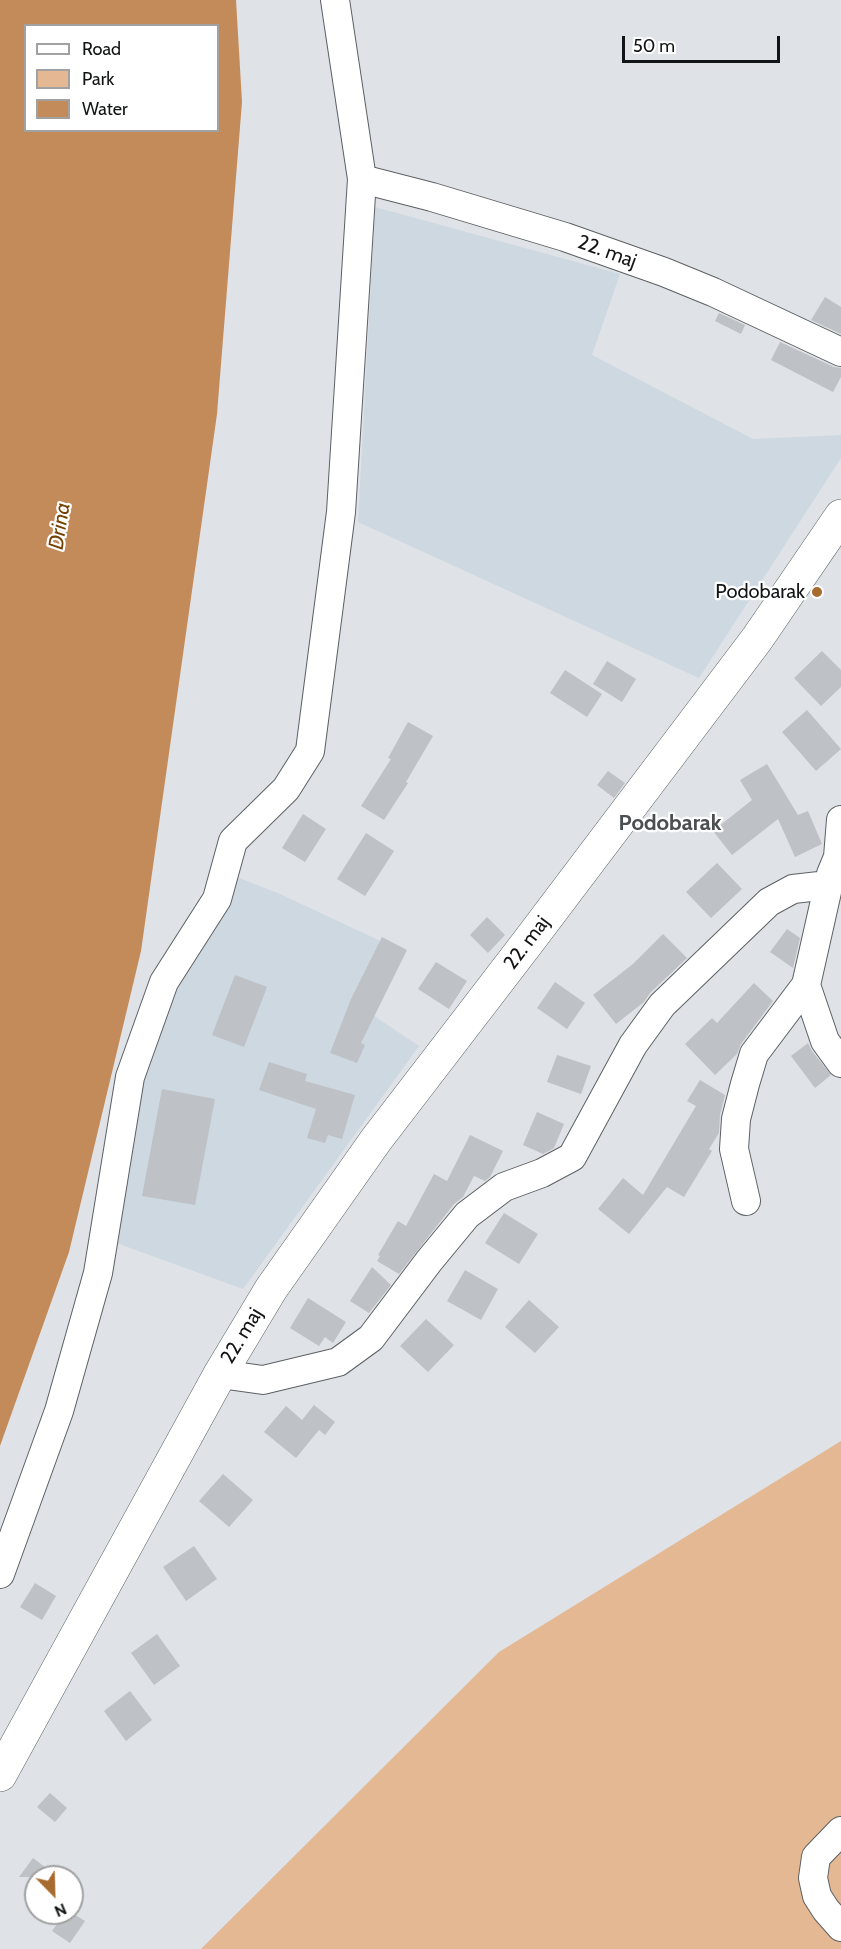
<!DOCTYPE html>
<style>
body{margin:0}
#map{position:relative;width:841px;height:1949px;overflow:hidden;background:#dfe2e6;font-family:Cabin,sans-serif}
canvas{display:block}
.legend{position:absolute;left:24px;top:24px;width:195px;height:108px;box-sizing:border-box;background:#fff;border:2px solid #a1a1a1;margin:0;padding:8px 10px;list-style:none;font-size:18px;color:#131415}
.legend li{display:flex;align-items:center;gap:12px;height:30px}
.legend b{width:30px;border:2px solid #a1a1a1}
.north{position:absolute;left:24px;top:1865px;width:60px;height:60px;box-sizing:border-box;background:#fff;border:2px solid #a1a1a1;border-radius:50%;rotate:157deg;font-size:16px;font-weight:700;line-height:24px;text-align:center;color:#131415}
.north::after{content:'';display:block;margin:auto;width:21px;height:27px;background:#a86b2f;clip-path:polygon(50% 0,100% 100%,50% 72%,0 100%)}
.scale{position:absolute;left:622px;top:36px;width:158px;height:27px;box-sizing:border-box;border:3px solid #131415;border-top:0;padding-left:8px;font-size:18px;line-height:21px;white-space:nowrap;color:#131415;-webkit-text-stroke:4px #fff;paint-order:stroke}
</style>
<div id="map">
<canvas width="841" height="1949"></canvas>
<ul class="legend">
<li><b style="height:8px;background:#fff"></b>Road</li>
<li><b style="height:16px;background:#e4b892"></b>Park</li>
<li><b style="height:16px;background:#c38b59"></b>Water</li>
</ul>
<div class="north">N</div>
<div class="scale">50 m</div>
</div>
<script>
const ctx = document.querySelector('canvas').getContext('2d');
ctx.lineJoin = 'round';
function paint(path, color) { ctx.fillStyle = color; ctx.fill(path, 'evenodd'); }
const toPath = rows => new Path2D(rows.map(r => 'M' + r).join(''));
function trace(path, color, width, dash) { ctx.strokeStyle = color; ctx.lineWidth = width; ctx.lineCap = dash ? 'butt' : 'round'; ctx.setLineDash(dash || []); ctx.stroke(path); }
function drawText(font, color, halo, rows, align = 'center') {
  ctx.font = font + ' Cabin,sans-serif'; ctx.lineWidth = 4.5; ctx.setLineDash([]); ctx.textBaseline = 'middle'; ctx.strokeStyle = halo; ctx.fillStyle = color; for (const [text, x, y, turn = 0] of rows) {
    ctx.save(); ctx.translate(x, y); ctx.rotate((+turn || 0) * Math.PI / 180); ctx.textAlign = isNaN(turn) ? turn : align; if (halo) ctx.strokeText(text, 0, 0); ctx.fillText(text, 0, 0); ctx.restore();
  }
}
const built = toPath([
 [375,207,620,274,592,355,753,439,841,435,841,458,699,678,358,522],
 [234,876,280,894,389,945,358,1005,419,1046,243,1289,111,1241,135,1093,165,999]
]);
const green = toPath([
 [841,1441,841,1949,201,1949,499,1652]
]);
const water = toPath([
 [0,0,236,0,242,102,217,414,141,951,69,1252,0,1446],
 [26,26,218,26,218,130,26,130]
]);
const building = toPath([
 [825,297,841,307,841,334,811,320],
 [719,313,745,325,741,334,715,321],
 [780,342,834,367,841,368,841,377,833,392,771,360],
 [822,651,841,670,841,687,821,706,794,678],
 [607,661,636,679,622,702,593,684],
 [565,670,602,694,587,717,550,693],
 [807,710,841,749,816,771,782,732],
 [408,722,433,736,406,782,408,783,384,820,361,806,391,759,388,758],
 [767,764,798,815,808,811,822,844,795,857,778,819,732,855,713,831,752,800,740,780],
 [608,771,625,783,614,798,597,785],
 [303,814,326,829,305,862,282,848],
 [366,833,394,851,365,896,337,879],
 [717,863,742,889,711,918,686,892],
 [487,917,505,935,488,953,470,935],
 [787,929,800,938,793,968,770,952],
 [663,934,687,958,650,993,644,1002,616,1024,593,995,633,964],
 [382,937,407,950,361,1043,365,1045,357,1063,330,1053,351,999],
 [436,962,467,981,449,1009,418,989],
 [235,975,267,987,244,1047,212,1035],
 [555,982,585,1003,567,1029,537,1008],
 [754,983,773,1001,741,1044,737,1054,715,1075,685,1044,712,1018,717,1023],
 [808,1043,812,1051,831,1075,815,1088,791,1056],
 [557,1055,591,1066,581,1094,547,1082],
 [269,1062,307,1074,305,1081,355,1095,342,1139,328,1135,325,1143,307,1138,316,1109,259,1090],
 [700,1080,725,1095,720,1115,719,1133,709,1149,712,1151,684,1197,667,1187,629,1234,598,1209,623,1178,643,1195,696,1106,687,1101],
 [162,1089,215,1099,195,1205,142,1196],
 [537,1112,564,1124,554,1148,543,1154,523,1145],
 [470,1135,503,1151,490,1177,485,1181,474,1176,463,1197,454,1204,399,1274,377,1261,380,1256,378,1255,398,1221,406,1226,434,1174,447,1181],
 [504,1213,538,1234,519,1264,485,1243],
 [372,1267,391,1285,369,1313,350,1301],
 [465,1270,498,1289,481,1320,447,1301],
 [308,1298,346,1322,333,1343,325,1337,319,1346,290,1328],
 [529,1300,559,1327,535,1353,505,1327],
 [426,1319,454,1345,428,1372,400,1346],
 [314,1405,335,1422,325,1435,319,1430,296,1458,264,1432,286,1406,302,1420],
 [223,1474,253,1500,229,1527,199,1501],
 [194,1546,217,1579,186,1601,163,1567],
 [35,1583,56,1596,42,1620,20,1607],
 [157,1634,180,1666,154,1685,131,1653],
 [130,1691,152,1720,126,1741,104,1711],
 [50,1793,67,1808,55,1822,37,1807],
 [33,1858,58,1877,19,1877],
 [65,1913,72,1913,85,1921,70,1943,52,1931]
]);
const minor = toPath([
 [362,179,432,197,565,237,664,272,713,292,841,352],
 [841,820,838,857,831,874,806,985,825,1041,841,1063],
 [746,1201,734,1149,736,1119,745,1084,754,1054,806,985],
 [220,1374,263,1380,338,1362,371,1338,429,1261,467,1215,504,1187,542,1173,572,1157,633,1045,662,1005,769,902,793,889,828,885],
 [0,1574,59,1411,98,1273,130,1077,164,982,217,899,233,841,286,789,310,751,341,512,362,179,335,0],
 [841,1831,816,1857,813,1878,817,1896,826,1910,841,1927]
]);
const major = toPath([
 [0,1775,220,1374,271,1289,376,1140,528,942,757,639,841,516]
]);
const markers = [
 [817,592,6,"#a86b2f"]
];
const streetNames = [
 ["22. maj",607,252,20],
 ["22. maj",527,943,-53],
 ["22. maj",242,1336,-59]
];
const poiNames = [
 ["Podobarak",805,592]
];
const waterNames = [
 ["Drina",60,526,-81]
];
const quarterNames = [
 ["Podobarak",670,824]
];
paint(built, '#ced8e1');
paint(green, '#e4b892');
paint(water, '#c38b59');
paint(building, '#bec1c5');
trace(minor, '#5d6063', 30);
trace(major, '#5d6063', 34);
trace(minor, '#fff', 28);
trace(major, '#fff', 33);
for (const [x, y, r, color] of markers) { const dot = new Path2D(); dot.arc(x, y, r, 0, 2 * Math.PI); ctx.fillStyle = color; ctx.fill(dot); trace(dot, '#fff', 2); }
drawText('20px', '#131415', '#fff', streetNames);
drawText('20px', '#131415', '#fff', poiNames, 'right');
drawText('italic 21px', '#754100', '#fff', waterNames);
drawText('bold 22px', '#4c4f52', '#fff', quarterNames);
</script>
